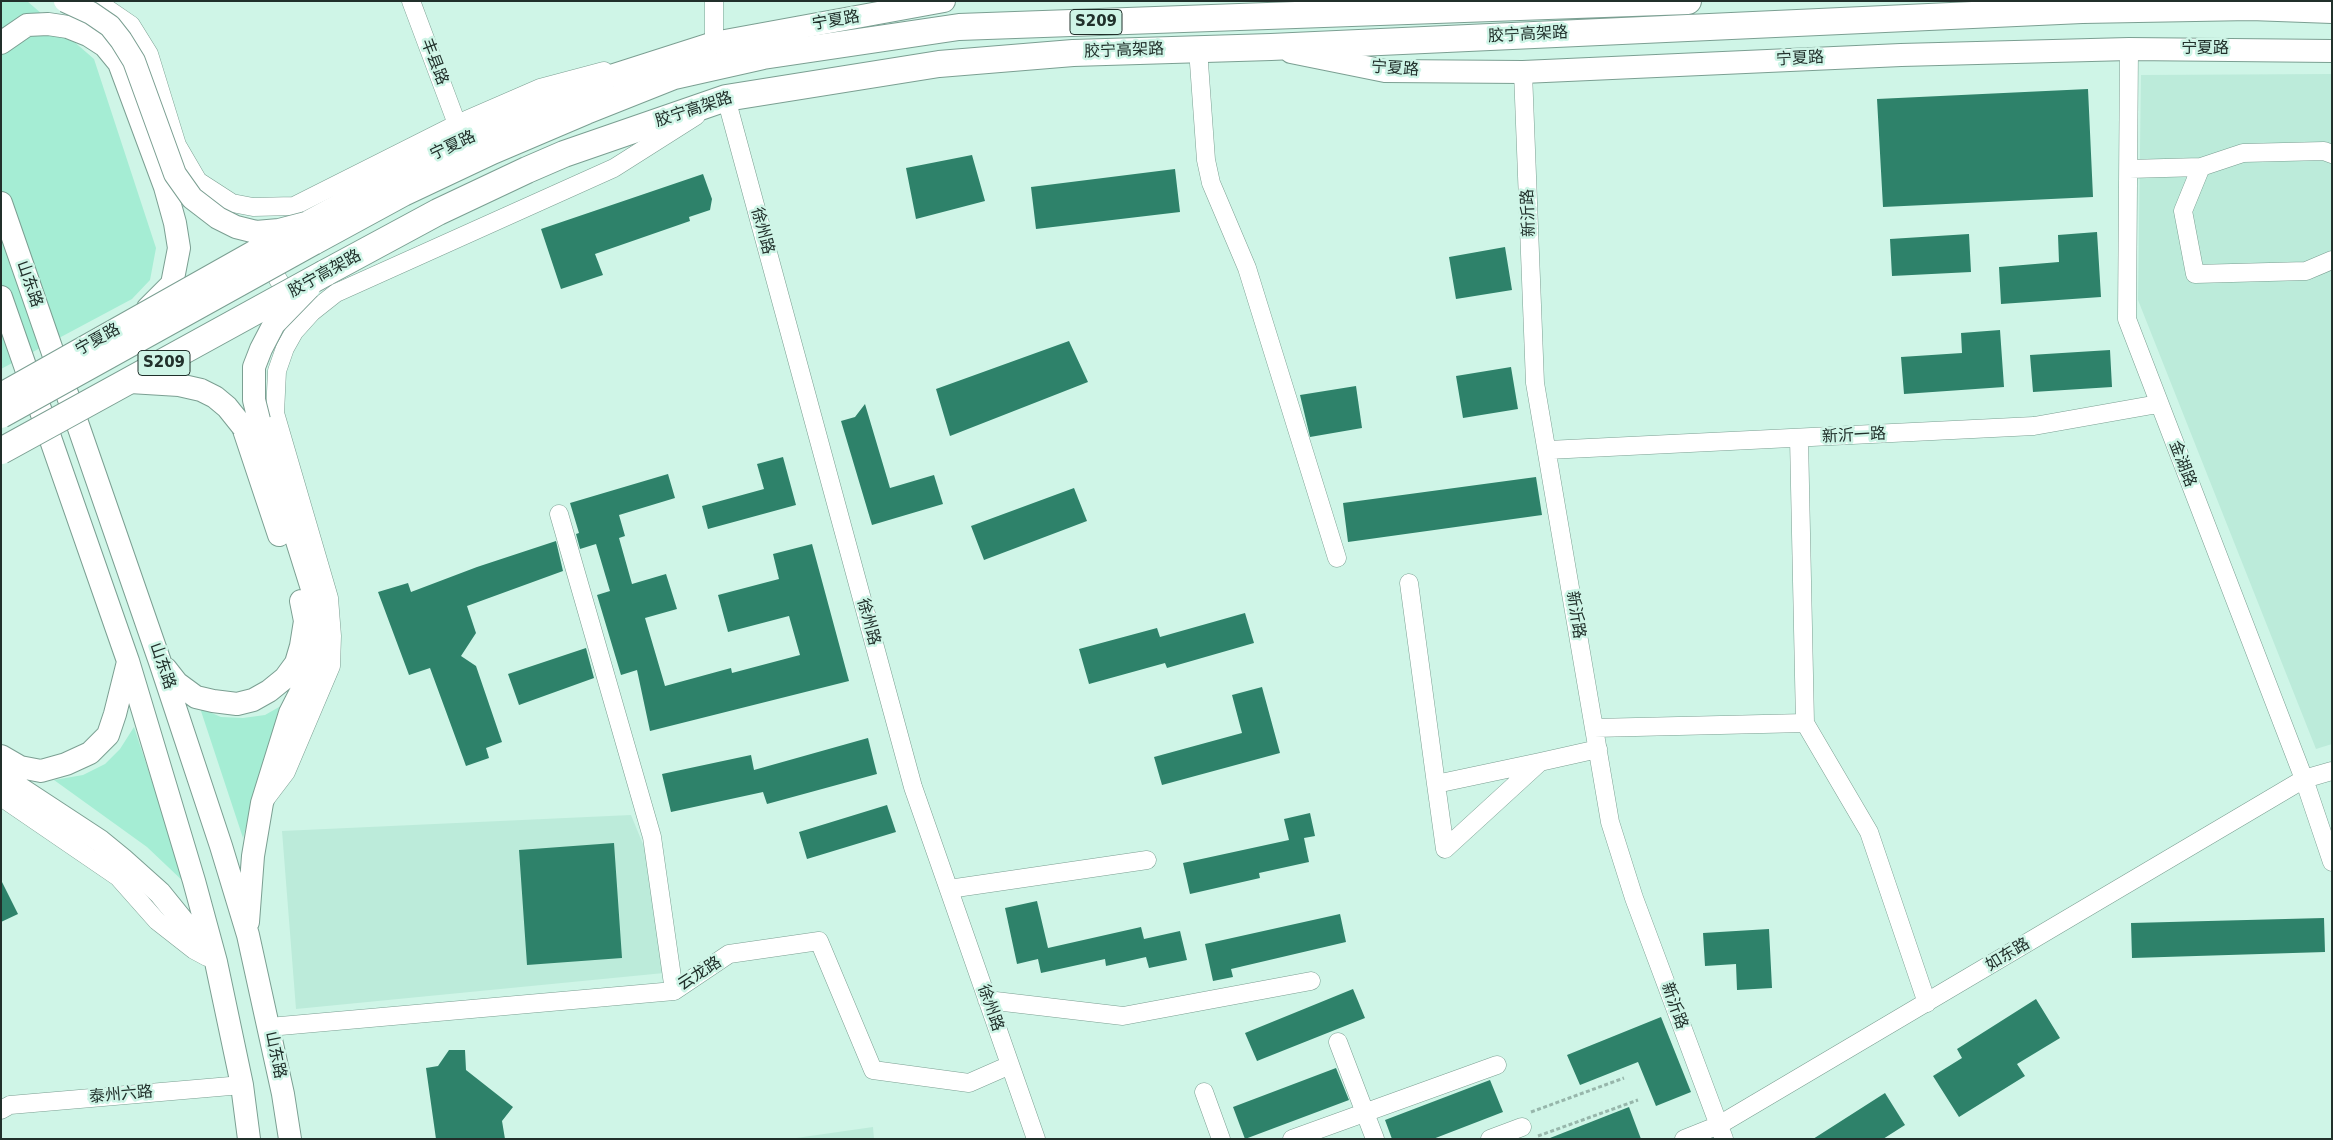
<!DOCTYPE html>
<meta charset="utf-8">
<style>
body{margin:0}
#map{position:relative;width:2333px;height:1140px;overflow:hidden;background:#cff5e7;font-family:"DejaVu Sans",sans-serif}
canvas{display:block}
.frame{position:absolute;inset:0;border:2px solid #21302b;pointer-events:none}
</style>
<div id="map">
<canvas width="2333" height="1140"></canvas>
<div class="frame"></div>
</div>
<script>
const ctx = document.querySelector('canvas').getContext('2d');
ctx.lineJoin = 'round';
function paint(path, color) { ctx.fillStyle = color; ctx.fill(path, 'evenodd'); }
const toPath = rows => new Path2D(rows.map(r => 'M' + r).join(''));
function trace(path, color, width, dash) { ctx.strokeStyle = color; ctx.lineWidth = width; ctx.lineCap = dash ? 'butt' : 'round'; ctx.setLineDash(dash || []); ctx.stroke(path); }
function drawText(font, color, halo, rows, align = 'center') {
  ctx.font = font + ' "DejaVu Sans","Noto Sans SC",sans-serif'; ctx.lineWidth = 5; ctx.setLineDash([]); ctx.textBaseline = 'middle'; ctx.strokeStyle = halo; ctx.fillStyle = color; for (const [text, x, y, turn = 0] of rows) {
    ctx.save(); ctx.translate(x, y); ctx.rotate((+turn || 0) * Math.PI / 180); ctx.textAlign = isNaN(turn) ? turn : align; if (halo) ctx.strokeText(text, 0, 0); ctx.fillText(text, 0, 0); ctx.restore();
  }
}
const built = toPath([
 [2332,74,2332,744,2316,749,2138,300,2141,75],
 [631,815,654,871,664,973,296,1009,282,831],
 [873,1127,874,1139,789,1139]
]);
const green = toPath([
 [1,1,27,1,94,59,156,248,150,280,132,299,1,369],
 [288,702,269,744,243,838,200,708,221,717,243,718,265,715],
 [134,727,186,884,147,847,54,780,83,775,105,764,120,749]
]);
const building = toPath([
 [2088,89,2093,197,1883,207,1877,99],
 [972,155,985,201,916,219,906,168],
 [1175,169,1180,212,1036,229,1031,187],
 [703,174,712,199,710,210,689,217,690,221,595,254,603,275,561,289,541,229],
 [2097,232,2101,297,2001,304,1999,267,2059,262,2058,235],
 [1969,234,1971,272,1892,276,1890,239],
 [1505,247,1512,290,1456,299,1449,257],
 [2000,330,2004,387,1904,394,1901,357,1962,353,1961,333],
 [1069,341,1088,382,950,436,936,389],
 [2110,350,2112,387,2033,392,2030,355],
 [1511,367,1518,409,1463,418,1456,376],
 [1356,386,1362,428,1310,437,1300,395],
 [865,404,890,488,934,475,943,504,872,525,841,421,855,417],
 [783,457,796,505,708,529,702,506,764,489,757,464],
 [668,474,675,498,619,515,625,536,619,538,632,584,666,574,677,609,645,618,665,686,731,668,732,673,800,655,789,616,728,632,718,595,779,579,773,554,812,544,849,681,650,731,637,670,621,675,597,595,610,591,596,544,580,549,576,534,579,533,570,503],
 [1536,477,1542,515,1348,542,1343,503],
 [1074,488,1087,521,984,560,971,526],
 [556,541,563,571,467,606,476,633,461,656,476,666,502,742,486,748,489,758,466,766,430,668,409,675,378,592,408,583,411,592,477,567],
 [1245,613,1254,643,1167,668,1165,663,1089,684,1079,649,1157,628,1160,637],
 [586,648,594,678,519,705,508,674],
 [1262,687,1280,753,1162,785,1154,757,1242,733,1232,695],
 [868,738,877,774,767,804,763,792,671,812,662,774,751,755,754,770],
 [887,805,896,832,807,859,799,832],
 [1310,813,1315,836,1304,838,1309,862,1259,873,1260,878,1190,894,1183,863,1289,840,1284,819],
 [614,843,622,958,527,965,519,850],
 [1,880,18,914,1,922],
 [1037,901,1048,948,1141,927,1144,939,1180,931,1187,960,1149,968,1146,957,1106,966,1105,959,1041,973,1038,959,1017,964,1005,908],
 [1340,914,1346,942,1231,969,1233,977,1213,981,1205,944],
 [2324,918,2325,952,2132,958,2131,923],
 [1769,929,1772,988,1737,990,1736,964,1705,966,1703,933],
 [1353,989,1365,1018,1257,1061,1245,1033],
 [2036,999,2060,1038,2017,1064,2025,1076,1959,1117,1933,1076,1962,1058,1957,1049],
 [1661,1017,1691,1092,1656,1106,1638,1062,1580,1085,1567,1055],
 [449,1050,465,1050,466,1070,513,1107,502,1121,505,1139,436,1139,426,1068,438,1066],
 [1336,1068,1349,1100,1245,1139,1233,1107],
 [1490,1080,1503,1112,1433,1139,1392,1139,1385,1120],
 [1885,1093,1905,1125,1883,1139,1813,1139],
 [1629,1107,1641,1139,1550,1139,1550,1138]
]);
const path = toPath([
 [1531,1112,1624,1078],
 [1538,1136,1638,1100]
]);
const minor = toPath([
 [96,1,131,25,149,54,177,145,198,181,232,203,253,207,294,206,457,124,540,88,604,71],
 [411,1,457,124],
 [714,1,714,43],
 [1198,49,1206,160,1211,183,1247,268,1337,558],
 [2129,49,2127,319,2304,779,2332,862],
 [1523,72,1535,383,1610,822,1634,898,1724,1139],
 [718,103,726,98,913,787,1036,1139],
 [2201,167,2183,211,2195,274,2306,271,2332,260],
 [2129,169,2201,167,2243,153,2324,151,2332,154],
 [270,254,275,274,283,288,296,299],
 [1799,438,1805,723,1869,832,1927,1003],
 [1548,450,2034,426,2158,404],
 [559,514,652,837,674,991],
 [1409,583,1436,784],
 [1594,728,1805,723],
 [1540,762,1445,849,1436,784,1540,762,1598,749],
 [1,797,118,877,157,921,194,950,207,957],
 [267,797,286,772,331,666,332,636,329,598,275,413,277,371,285,348,294,332,312,312,336,293,614,168,696,116],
 [949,889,1147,860],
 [987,1000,1123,1016,1311,981],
 [269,1027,674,991,729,954,819,941,873,1070,969,1083,1010,1065],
 [1338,1042,1375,1139],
 [1204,1092,1221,1139],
 [1,1110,10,1105,242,1085],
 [1292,1139,1497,1065],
 [1490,1139,1522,1127],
 [1684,1139,1719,1125,2304,779,2332,771]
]);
const major = toPath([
 [1,43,27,25,48,24,68,27,88,35,105,46,119,63,165,187,175,223,179,248,172,284,148,308],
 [1291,52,1385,71,1523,72,1901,55,2129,49,2332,51],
 [1,203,160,662,221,846,248,935,283,1094,290,1139],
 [306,223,420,161,611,76,714,43,944,1],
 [1,297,128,661,194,881,216,962,242,1085,249,1139],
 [243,427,279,535],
 [166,669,177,683,196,697,213,701,237,704,253,700,269,691,285,678,296,663,301,646,305,621,301,601],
 [1,756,20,767,41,771,66,764,90,753,108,735,115,714,128,662],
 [1,776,100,841,122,859,160,893,211,956],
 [248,922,253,856,262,803,290,713,314,666,319,636,318,608,259,420]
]);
const highway = toPath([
 [313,242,403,193,492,151,586,111,674,76,763,56,959,27,1688,1],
 [325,273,438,212,527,170,564,154,726,98,939,64,1073,53,1271,47,2082,10]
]);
const majorBridge = toPath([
 [65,1,91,13,110,26,121,40,134,61,175,174,192,198,218,218,236,227,256,232,279,230,306,223],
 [130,382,179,385,201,390,215,397,227,407,243,427],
 [1,394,287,233],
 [259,420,254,400,254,367,261,349,274,324,309,288]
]);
const highwayBridge = toPath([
 [2082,10,2251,7,2332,10],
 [1,415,313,242],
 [1,451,325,273]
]);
const shields = [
 [1096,22,52],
 [164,363,52]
];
const shieldNames = [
 ["S209",1096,22],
 ["S209",164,363]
];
const streetNames = [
 ["宁夏路",836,21,-10],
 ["胶宁高架路",1528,35,-3],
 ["宁夏路",2205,49],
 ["胶宁高架路",1124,51,-2],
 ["宁夏路",1800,59,-3],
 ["丰县路",434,62,69],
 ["宁夏路",1395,69,4],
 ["胶宁高架路",694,110,-18],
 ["宁夏路",453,146,-25],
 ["新沂路",1529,213,-92],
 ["徐州路",762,231,75],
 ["胶宁高架路",325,274,-29],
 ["山东路",29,284,71],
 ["宁夏路",98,340,-29],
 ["新沂一路",1854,436,-3],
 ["金湖路",2182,464,69],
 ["新沂路",1575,615,81],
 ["徐州路",868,622,75],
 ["山东路",162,666,71],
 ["如东路",2008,955,-31],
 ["云龙路",700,974,-33],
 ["新沂路",1674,1006,70],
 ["徐州路",990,1008,71],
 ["山东路",275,1055,78],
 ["泰州六路",121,1095,-5]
];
paint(built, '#bcebda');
paint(green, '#a5edd4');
paint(building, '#2e826a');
trace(minor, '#7b9f92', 19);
trace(major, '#7b9f92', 24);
trace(highway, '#7b9f92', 28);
trace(path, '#97b6ab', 3, [4, 2.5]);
trace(minor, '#fff', 18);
trace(major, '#fff', 22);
trace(highway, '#fff', 26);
trace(majorBridge, '#7b9f92', 24, []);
trace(highwayBridge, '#7b9f92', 28, []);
trace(majorBridge, '#fff', 22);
trace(highwayBridge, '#fff', 26);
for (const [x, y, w] of shields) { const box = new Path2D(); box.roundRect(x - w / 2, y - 12.5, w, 25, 4); ctx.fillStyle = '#cff5e7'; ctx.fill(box); trace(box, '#21302b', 1); }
drawText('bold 15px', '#21302b', null, shieldNames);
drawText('16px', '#21302b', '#cff5e7', streetNames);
</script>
